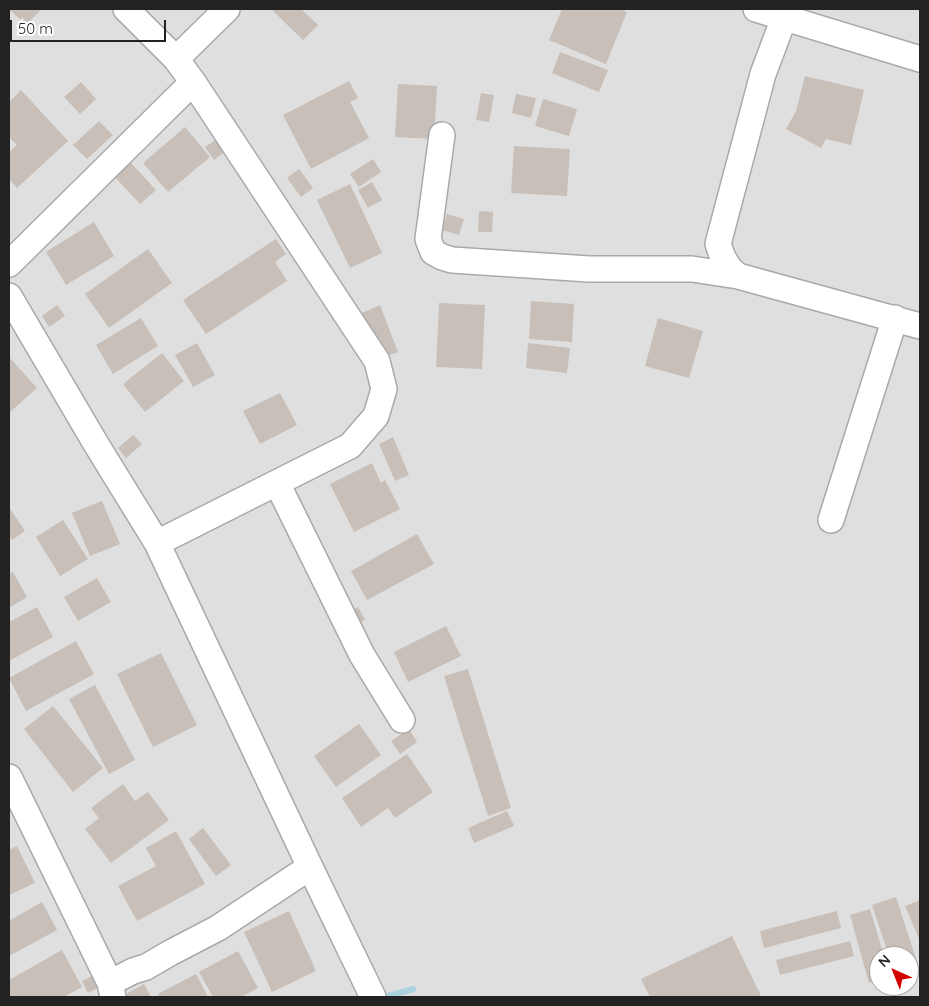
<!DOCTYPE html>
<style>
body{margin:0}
#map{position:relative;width:929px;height:1006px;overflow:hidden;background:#f2efe9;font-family:Quicksand,sans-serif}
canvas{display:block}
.frame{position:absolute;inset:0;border:10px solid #222;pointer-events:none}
.north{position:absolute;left:869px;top:946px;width:50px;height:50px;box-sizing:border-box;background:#fff;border:1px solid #a7a7a7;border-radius:50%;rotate:316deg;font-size:14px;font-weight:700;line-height:20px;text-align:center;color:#222}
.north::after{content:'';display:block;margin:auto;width:18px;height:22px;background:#d40000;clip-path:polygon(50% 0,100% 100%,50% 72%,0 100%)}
.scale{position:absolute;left:10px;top:20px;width:156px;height:22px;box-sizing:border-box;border:2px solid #222;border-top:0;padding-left:6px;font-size:15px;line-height:18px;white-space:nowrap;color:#222;-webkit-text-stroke:4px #fff;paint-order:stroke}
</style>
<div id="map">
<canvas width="929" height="1006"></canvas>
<div class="frame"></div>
<div class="north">N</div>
<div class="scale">50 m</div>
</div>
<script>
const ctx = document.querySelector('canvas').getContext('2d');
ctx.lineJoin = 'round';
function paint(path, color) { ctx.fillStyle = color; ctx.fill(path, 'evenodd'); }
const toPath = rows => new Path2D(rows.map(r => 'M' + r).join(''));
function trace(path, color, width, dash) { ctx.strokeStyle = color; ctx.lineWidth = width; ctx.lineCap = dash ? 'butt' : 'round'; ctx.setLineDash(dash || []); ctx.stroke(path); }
const residential = toPath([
 [9,9,920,9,920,997,9,997],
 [879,956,909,956,909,986,879,986]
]);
const stream = toPath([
 [385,997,413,989]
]);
const building = toPath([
 [9,9,42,9,26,25],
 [271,9,301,9,318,25,303,40],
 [562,9,620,9,627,12,606,64,549,40],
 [560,52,608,70,599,92,552,73],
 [805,76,864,90,851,145,826,139,821,148,786,129,796,111],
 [349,81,358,98,350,102,369,138,311,169,283,115],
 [81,82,96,99,80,114,64,97],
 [398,84,437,86,434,139,395,137],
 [21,90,68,141,17,188,9,179,9,152,17,145,9,137,9,102],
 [481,93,494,95,489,122,476,120],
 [516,94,536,98,531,118,512,113],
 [543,99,577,109,569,136,535,126],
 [99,121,113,135,87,159,73,145],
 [185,127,210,157,168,192,143,163],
 [217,139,226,151,214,160,205,147],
 [514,146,570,149,567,196,511,193],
 [373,159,381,172,359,187,350,174],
 [131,163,156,190,140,204,115,177],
 [299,169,313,188,301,197,287,178],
 [372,182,382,200,368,208,358,190],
 [350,184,382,253,350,268,317,200],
 [479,211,493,212,492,232,478,232],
 [447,214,464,219,459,235,442,230],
 [94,222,114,256,66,285,46,252],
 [276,239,286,254,275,262,287,281,206,334,183,300],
 [148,249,172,283,109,328,85,294],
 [531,301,574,304,572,342,529,339],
 [439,303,485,305,482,369,436,367],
 [57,305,65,316,49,327,42,316],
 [380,305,398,352,387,356,380,339,372,342,362,313],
 [141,318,158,346,113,374,96,345],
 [658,318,703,331,689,378,645,366],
 [197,343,215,375,193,387,175,355],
 [528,343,570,348,567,373,526,368],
 [162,353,184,381,145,412,123,384],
 [9,357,37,388,9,413],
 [280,393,297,425,260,444,243,411],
 [133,435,142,444,126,458,118,448],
 [393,437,409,475,395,481,379,444],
 [372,463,381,483,385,480,400,509,354,532,330,484],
 [102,501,120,544,90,556,72,513],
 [9,507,25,531,12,540,9,535],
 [63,520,88,559,60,576,36,537],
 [417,534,434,564,367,600,351,571],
 [13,572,27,597,9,608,9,574],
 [97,578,111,602,78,621,64,597],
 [37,607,53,637,9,661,9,622],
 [358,607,365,620,352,626,346,613],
 [446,626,461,656,408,682,394,652],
 [76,641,94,674,26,711,9,678],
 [161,653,197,725,153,747,117,674],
 [468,669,511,808,488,816,444,676],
 [95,685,135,760,109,774,69,699],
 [53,706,103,768,73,792,24,729],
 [359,724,381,755,336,787,314,756],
 [409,729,417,742,400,754,391,741],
 [407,754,433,792,395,818,388,808,361,827,342,798],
 [123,784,135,801,148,792,169,820,111,863,85,829,99,818,91,808],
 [507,811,514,826,474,843,468,828],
 [203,828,231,865,216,876,189,839],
 [176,831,205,884,137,921,118,886,156,866,146,848],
 [17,846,35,883,9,895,9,850],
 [896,897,920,971,920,976,909,980,909,956,889,956,872,905],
 [920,900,920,941,905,906],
 [42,902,57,930,9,956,9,921],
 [870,909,884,956,879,956,879,980,869,983,850,915],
 [289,911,316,971,272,992,244,932],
 [837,911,841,928,764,948,760,931],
 [732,936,761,996,650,997,641,979],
 [850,941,854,956,780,975,776,960],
 [62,950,82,987,64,997,9,997,9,980],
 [238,951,258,988,241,997,213,997,199,972],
 [196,974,208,997,160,997,158,994],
 [94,975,100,987,88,993,82,981],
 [144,984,151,997,125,997,124,995]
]);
const street = toPath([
 [126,9,176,59,193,82,377,361,384,389,376,416,350,446,157,543],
 [756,9,920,59],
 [176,59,227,9],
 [442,135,428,239,433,252,442,257,452,260,589,269,692,269,738,276,920,326],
 [9,264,193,82],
 [738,276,730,269,723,258,718,244,763,74,784,18],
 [9,296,96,444,157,543,310,867,373,997],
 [277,483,362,655,402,720],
 [831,520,895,318],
 [9,777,110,983,113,997],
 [110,983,133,971,146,967,170,953,218,928,310,867]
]);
paint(residential, '#e0dfdf');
trace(stream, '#aad3df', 6);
paint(building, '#c7bfb8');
trace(street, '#a9a9a9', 28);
trace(street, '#fff', 25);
</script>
